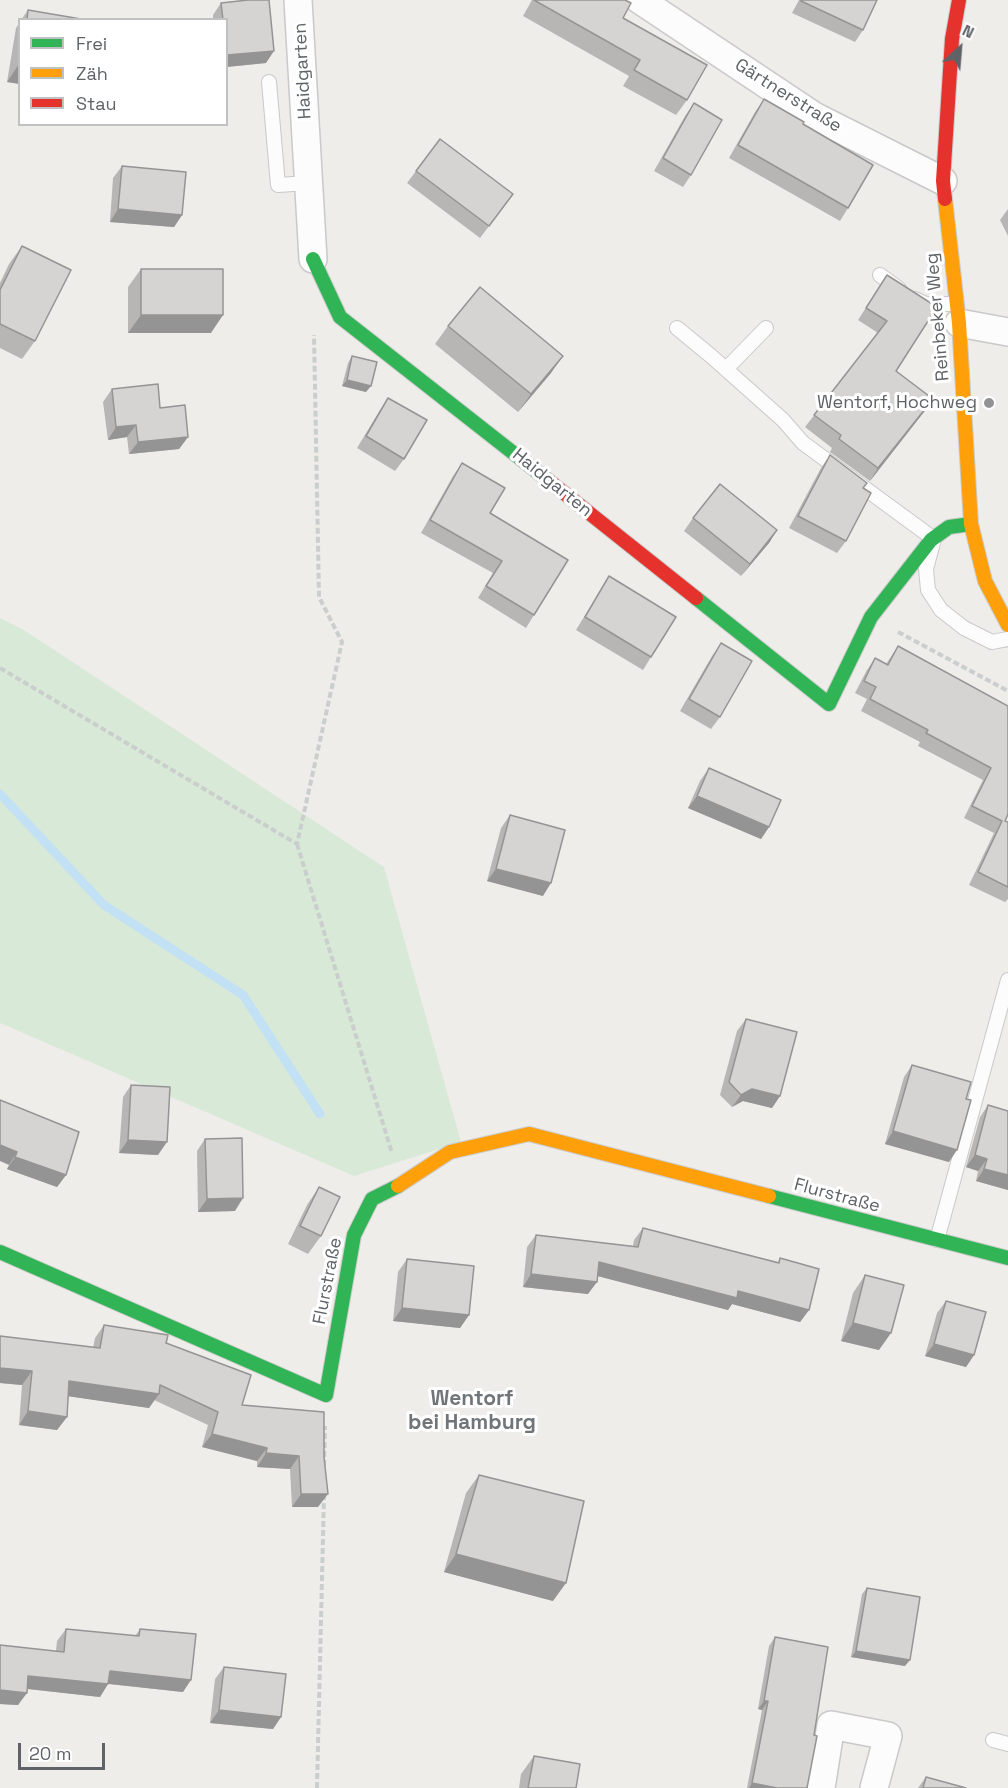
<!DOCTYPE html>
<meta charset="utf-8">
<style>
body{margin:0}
#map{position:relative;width:1008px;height:1788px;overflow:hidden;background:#eeedea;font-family:"Space Grotesk",sans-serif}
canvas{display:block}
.legend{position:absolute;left:18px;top:18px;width:210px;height:108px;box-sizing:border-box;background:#fff;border:2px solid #bfc1c2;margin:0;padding:8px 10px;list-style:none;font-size:18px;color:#5f6367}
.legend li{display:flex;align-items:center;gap:12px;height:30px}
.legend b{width:30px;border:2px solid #bfc1c2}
.north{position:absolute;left:930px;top:18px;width:60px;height:60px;-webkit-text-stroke:4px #fff;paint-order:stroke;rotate:26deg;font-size:16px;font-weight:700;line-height:24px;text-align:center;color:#5f6367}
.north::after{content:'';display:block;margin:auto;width:21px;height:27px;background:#5f6367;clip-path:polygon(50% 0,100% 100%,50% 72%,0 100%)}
.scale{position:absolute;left:18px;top:1743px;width:87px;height:27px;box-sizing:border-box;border:3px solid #5f6367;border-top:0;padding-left:8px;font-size:18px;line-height:21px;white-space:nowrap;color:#5f6367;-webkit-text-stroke:4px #fff;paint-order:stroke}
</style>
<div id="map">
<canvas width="1008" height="1788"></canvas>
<ul class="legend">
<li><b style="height:8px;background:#30b455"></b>Frei</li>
<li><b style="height:8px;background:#ff9f0a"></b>Zäh</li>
<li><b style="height:8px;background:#e5322d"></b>Stau</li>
</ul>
<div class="north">N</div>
<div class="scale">20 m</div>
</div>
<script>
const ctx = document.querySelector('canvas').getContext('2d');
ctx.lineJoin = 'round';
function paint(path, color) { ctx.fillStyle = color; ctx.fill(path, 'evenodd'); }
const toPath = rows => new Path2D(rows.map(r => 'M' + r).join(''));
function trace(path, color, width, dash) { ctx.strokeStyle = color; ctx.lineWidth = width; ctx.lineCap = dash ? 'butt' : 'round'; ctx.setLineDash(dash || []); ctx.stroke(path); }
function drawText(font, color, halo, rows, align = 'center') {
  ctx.font = font + ' "Space Grotesk",sans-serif'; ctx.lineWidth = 6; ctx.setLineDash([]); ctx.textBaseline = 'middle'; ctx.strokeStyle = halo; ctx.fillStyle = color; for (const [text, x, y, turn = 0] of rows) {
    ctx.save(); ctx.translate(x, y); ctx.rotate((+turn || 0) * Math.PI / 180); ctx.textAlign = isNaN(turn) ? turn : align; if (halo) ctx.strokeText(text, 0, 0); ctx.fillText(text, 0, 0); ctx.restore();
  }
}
const green = toPath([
 [0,618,24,630,384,867,461,1142,354,1176,0,1023]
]);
const stream = toPath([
 [0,794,104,905,243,995,320,1114]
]);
const path = toPath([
 [898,632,1008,691],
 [0,668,297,844,342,642,319,597,314,335],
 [297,844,392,1153],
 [324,1466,325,1426],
 [317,1788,324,1495]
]);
const lane = toPath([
 [269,82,278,185,309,183],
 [880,275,899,289],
 [915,299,926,304,957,304],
 [677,328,711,356,783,420,803,443,934,539,926,569,928,590,941,610,964,628,992,642,1008,639],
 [726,369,766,328],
 [937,1240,1008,980],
 [993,1740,1008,1744]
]);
const street = toPath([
 [298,0,313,259],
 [640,0,814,116,943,181],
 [959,323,1008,332],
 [821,1788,831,1725,888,1736,874,1788]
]);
const fast = toPath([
 [313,259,340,317,549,481],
 [696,598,829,704,871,617,931,540,949,527,971,524],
 [769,1196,1008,1258],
 [0,1252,326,1395,354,1235,372,1199,398,1186]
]);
const slow = toPath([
 [945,199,959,323,971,524,985,581,1008,625],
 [398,1186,450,1152,529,1134,769,1196]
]);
const jam = toPath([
 [945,199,943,181,952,39,959,0],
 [549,481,696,598]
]);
const wall = toPath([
 [532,0,625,0,623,18,687,100,676,115,623,86,629,76,523,16],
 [799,0,877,0,863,30,855,42,792,13],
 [221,3,266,63,226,67,226,20,213,20,213,15],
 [28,10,87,20,21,20],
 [20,22,20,84,7,82,16,28],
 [764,99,803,124,848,208,840,221,729,158,755,112],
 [694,103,691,175,683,187,654,171,685,116],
 [122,166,182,215,174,227,110,222,113,178],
 [416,171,513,194,480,238,407,183],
 [1008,209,1008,236,1000,220],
 [22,246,35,341,22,359,0,348,0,283,9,264],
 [141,269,211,333,128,333,128,287],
 [887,275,896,371,933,399,870,481,830,452,832,448,805,427,878,333,858,320],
 [448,326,551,373,518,412,435,344],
 [352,356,366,392,342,386,348,363],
 [112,389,160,408,188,437,179,449,129,454,127,437,108,440,103,402],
 [388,398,404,459,395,471,357,448,380,410],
 [830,455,863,488,846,541,837,553,789,528,821,468],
 [462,463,490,513,534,615,526,628,478,598,493,573,421,533,453,476],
 [693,518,777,530,769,543,741,576,684,531],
 [609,576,651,657,643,670,576,630,601,589],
 [721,643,720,717,711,729,680,711,712,656],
 [898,646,1008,706,1005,821,1008,822,1008,899,1005,902,969,885,994,833,964,818,983,780,918,746,920,742,861,711,867,699,855,693,867,670,875,658,886,664],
 [709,768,769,827,761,839,688,808,700,781],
 [510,815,543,896,487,881,501,828],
 [746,1019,780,1096,772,1108,743,1101,732,1107,720,1095,737,1031],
 [912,1065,949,1162,885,1144,904,1077],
 [131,1085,158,1155,119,1153,123,1097],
 [0,1100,66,1175,57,1187,7,1169,9,1165],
 [988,1105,1008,1111,1008,1190,976,1181,978,1171,966,1167,980,1117],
 [205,1139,235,1211,198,1212,197,1151],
 [319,1187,321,1236,308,1254,288,1244,307,1205],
 [643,1228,778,1262,780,1258,809,1310,800,1322,732,1304,728,1310,597,1276,588,1294,523,1287,527,1247,536,1235,633,1246,634,1240],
 [407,1259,469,1315,460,1328,393,1321,398,1272],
 [865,1275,879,1350,841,1341,853,1293],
 [946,1301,974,1355,966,1367,925,1356,937,1313],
 [104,1325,166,1343,242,1405,324,1412,318,1507,292,1507,290,1469,257,1467,257,1461,202,1447,208,1425,154,1400,149,1408,68,1396,67,1417,57,1430,19,1425,22,1385,0,1383,93,1348,95,1338],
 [479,1475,553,1601,444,1572,466,1493],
 [867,1588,905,1666,851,1657,862,1594],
 [66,1629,135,1636,140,1629,183,1692,108,1684,100,1697,27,1689,18,1705,0,1704,56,1651,57,1641],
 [775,1637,814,1735,807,1788,747,1788,762,1710,758,1709,769,1646],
 [224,1667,281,1717,273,1729,210,1723,215,1679],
 [534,1756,576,1788,519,1788,521,1774],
 [926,1777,966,1788,918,1788]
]);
const shadedWall = toPath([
 [274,51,266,63,226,67,227,55],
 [19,64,20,84,7,82],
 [118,209,182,215,174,227,110,222],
 [141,315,223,315,211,333,128,333],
 [563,356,551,373,518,412,531,394],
 [347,380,371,386,366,392,342,386],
 [933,399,924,412,870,481,878,468],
 [136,425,127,437,108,440,116,427],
 [188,437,179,449,129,454,138,442],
 [777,530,769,543,741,576,750,564],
 [697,796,769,827,761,839,688,808],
 [496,869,551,883,543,896,487,881],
 [752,1089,780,1096,772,1108,743,1101,732,1107,741,1095],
 [893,1131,957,1150,949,1162,885,1144],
 [128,1140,167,1142,158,1155,119,1153],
 [0,1145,17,1152,9,1165,0,1161],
 [975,1155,987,1159,978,1171,966,1167],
 [15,1157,66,1175,57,1187,7,1169],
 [984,1169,1008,1175,1008,1190,976,1181],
 [243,1198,235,1211,198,1212,207,1199],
 [599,1262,738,1291,809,1310,800,1322,732,1304,728,1310,590,1274],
 [531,1274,597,1282,588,1294,523,1287],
 [402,1308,469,1315,460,1328,393,1321],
 [853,1323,891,1333,879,1350,841,1341],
 [934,1344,974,1355,966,1367,925,1356],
 [0,1368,32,1371,22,1385,0,1383],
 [69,1381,159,1394,149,1408,60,1395],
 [28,1411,67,1417,57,1430,19,1425],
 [212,1434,267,1448,257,1461,202,1447],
 [266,1453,299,1456,290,1469,257,1467],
 [301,1494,328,1494,318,1507,292,1507],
 [456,1554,566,1583,553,1601,444,1572],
 [856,1651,910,1660,905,1666,851,1657],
 [110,1671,191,1680,183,1692,101,1683],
 [28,1676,108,1684,100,1697,20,1688],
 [0,1690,27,1693,18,1705,0,1704],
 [764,1701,768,1701,762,1710,758,1709],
 [219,1710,281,1717,273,1729,210,1723],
 [752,1783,777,1788,749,1788]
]);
const building = toPath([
 [248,0,269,0,274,51,227,55,226,20,223,20,221,3,248,0],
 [534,0,625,0,631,3,623,18,707,65,687,100,634,70,640,60,534,0],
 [801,0,877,0,863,30,801,1,801,0],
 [28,10,87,20,27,20,28,10],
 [764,99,804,122,803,124,873,165,848,208,738,145,764,99],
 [694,103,722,120,691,175,663,158,694,103],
 [440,139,513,194,489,226,416,171,440,139],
 [122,166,186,172,182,215,118,209,122,166],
 [22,246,71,270,35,341,0,324,0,290,22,246],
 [141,269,223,269,223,315,141,315,141,269],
 [887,275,937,307,896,371,933,399,878,468,839,439,841,435,814,415,887,321,866,308,887,275],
 [480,287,563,356,531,394,448,326,480,287],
 [352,356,377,362,371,386,347,380,352,356],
 [158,384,160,408,185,405,188,437,138,442,136,425,116,427,112,389,158,384],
 [388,398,427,420,404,459,366,436,388,398],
 [830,455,867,483,863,488,871,493,846,541,798,516,830,455],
 [462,463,505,488,490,513,568,560,534,615,486,586,502,561,430,520,462,463],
 [720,484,777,530,750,564,693,518,720,484],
 [609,576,676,617,651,657,585,617,609,576],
 [721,643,752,661,720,717,689,699,721,643],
 [898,646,1008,706,1008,814,1005,821,1008,822,1008,887,978,872,1002,821,972,806,991,768,926,733,928,730,870,699,876,687,864,681,875,658,888,665,898,646],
 [709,768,781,800,769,827,697,796,709,768],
 [510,815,565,830,551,883,496,869,510,815],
 [746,1019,797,1032,780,1096,752,1089,741,1095,729,1082,746,1019],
 [912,1065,971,1082,966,1099,971,1100,957,1150,893,1131,912,1065],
 [131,1085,170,1087,167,1142,128,1140,131,1085],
 [0,1100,79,1132,66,1175,15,1157,17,1152,0,1145,0,1100],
 [988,1105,1008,1111,1008,1175,984,1169,987,1159,975,1155,988,1105],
 [242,1138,243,1198,207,1199,205,1139,242,1138],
 [319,1187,340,1197,321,1236,300,1226,319,1187],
 [643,1228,779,1263,780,1258,819,1269,809,1310,738,1291,737,1298,599,1262,597,1282,531,1274,536,1235,638,1247,643,1228],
 [407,1259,474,1266,469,1315,402,1308,407,1259],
 [865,1275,904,1285,891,1333,853,1323,865,1275],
 [946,1301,986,1312,974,1355,934,1344,946,1301],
 [104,1325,168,1335,166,1343,251,1375,242,1405,324,1412,324,1457,328,1494,301,1494,299,1456,266,1453,267,1448,212,1434,218,1412,160,1385,159,1394,69,1381,67,1417,28,1411,32,1371,0,1368,0,1336,100,1348,104,1325],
 [479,1475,584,1501,566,1583,456,1554,479,1475],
 [867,1588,920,1597,910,1660,856,1651,867,1588],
 [66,1629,139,1636,140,1629,196,1634,191,1680,110,1671,108,1684,28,1676,27,1693,0,1690,0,1645,64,1652,66,1629],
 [775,1637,828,1647,814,1735,817,1736,807,1788,777,1788,752,1783,768,1701,764,1701,775,1637],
 [224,1667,286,1674,281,1717,219,1710,224,1667],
 [534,1756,580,1764,576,1788,528,1788,534,1756],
 [926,1777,966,1788,923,1788,926,1777]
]);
const markers = [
 [989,403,6,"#919395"]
];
const streetNames = [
 ["Haidgarten",303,71,-93],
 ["Gärtnerstraße",788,96,32],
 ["Reinbeker Weg",938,317,-95],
 ["Haidgarten",552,483,39],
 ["Flurstraße",837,1196,15],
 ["Flurstraße",328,1281,-79]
];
const poiNames = [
 ["Wentorf, Hochweg",977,403]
];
const quarterNames = [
 ["Wentorf",472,1399],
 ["bei Hamburg",472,1423]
];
paint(green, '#d9e9d7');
trace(stream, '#c2e1f4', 9);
trace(lane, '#c9c9c9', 16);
trace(street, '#c9c9c9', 30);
trace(fast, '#cbcbcb', 16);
trace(slow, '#cbcbcb', 16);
trace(jam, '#cbcbcb', 16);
trace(path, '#cacecc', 4, [6, 3]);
trace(lane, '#fcfcfc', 14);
trace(street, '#fcfcfc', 27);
trace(fast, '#30b455', 14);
trace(slow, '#ff9f0a', 14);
trace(jam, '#e5322d', 14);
paint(wall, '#b7b6b5');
paint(shadedWall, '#959494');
paint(building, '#d5d4d3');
trace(building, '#959494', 1.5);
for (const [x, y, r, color] of markers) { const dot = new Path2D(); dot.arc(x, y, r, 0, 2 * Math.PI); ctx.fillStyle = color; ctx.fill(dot); trace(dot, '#fff', 2); }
drawText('18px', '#5f6367', '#fff', streetNames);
drawText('18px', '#5f6367', '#fff', poiNames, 'right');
drawText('bold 21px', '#707579', '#fff', quarterNames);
</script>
